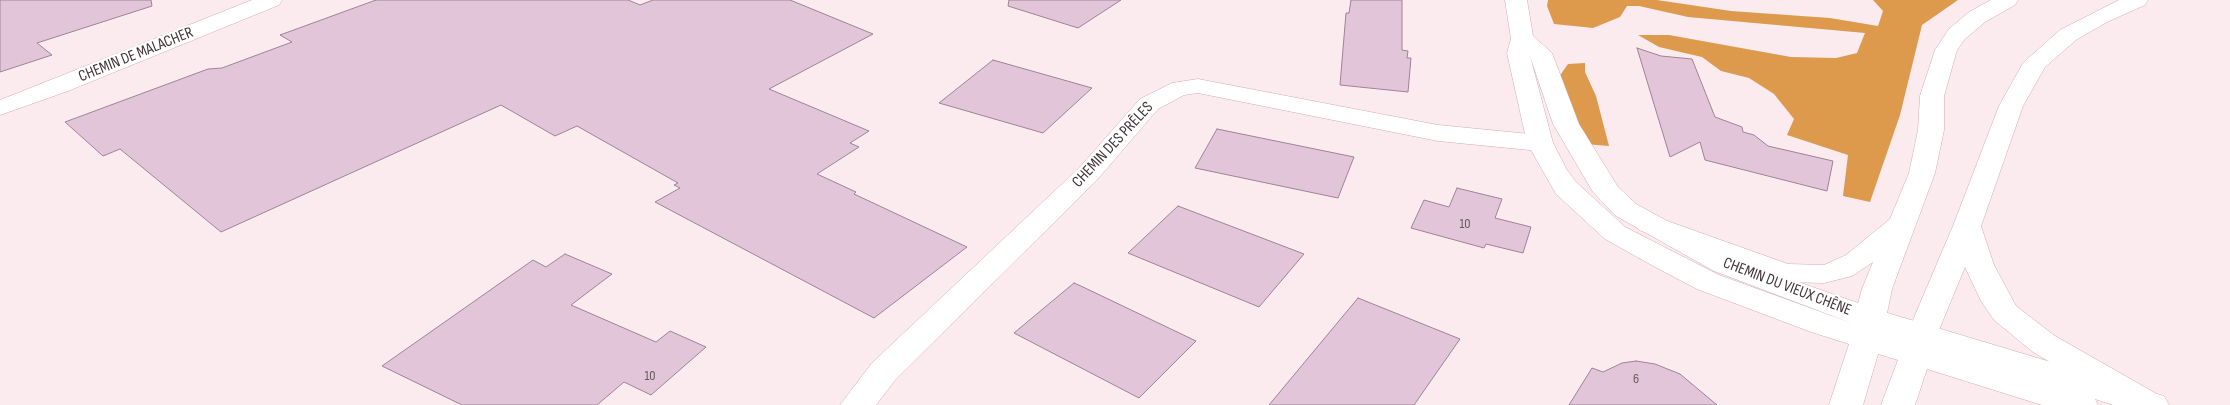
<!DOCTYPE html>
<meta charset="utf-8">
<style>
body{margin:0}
canvas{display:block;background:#fbebee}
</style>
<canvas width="2230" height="405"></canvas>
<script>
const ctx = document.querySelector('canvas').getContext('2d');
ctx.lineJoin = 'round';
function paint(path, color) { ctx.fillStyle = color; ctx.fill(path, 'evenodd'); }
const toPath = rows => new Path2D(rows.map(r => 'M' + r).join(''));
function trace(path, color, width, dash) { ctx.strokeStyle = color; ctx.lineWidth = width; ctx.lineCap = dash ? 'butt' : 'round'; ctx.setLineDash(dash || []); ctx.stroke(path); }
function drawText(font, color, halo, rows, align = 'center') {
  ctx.font = font + ' "Sofia Sans Condensed",sans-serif'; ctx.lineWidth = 4.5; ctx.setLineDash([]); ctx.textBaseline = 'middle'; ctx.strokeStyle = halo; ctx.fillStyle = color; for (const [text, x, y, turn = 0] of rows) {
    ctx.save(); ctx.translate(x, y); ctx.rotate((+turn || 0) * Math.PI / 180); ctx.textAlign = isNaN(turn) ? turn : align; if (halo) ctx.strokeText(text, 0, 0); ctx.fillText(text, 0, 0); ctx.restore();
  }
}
const forest = toPath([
 [1548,0,1657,0,1731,11,1830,18,1878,26,1883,11,1873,0,1958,0,1922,25,1900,115,1870,202,1843,196,1848,155,1787,135,1794,119,1774,94,1749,78,1721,71,1702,57,1659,47,1638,35,1669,35,1791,57,1836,58,1857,53,1865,33,1688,17,1639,6,1627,6,1620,17,1593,28,1554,24,1547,6],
 [1585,63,1585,72,1596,96,1609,146,1585,144,1559,77,1568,64]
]);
const building = toPath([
 [0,0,151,0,152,6,37,43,52,55,0,72,0,0],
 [376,0,628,0,640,5,653,0,790,0,873,34,769,89,869,131,850,143,859,147,817,174,856,192,854,194,967,247,874,318,655,202,680,188,674,185,678,183,577,126,555,136,501,105,221,232,120,149,103,156,65,122,208,69,222,68,292,42,280,35,376,0],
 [1009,0,1121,0,1078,28,1008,6,1009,0],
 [1351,0,1402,0,1402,50,1408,51,1407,58,1411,58,1408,92,1340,85,1346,13,1349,13,1351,0],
 [1637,48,1661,56,1692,59,1715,117,1742,127,1743,132,1754,135,1768,146,1833,161,1827,191,1705,160,1700,142,1670,157,1637,48],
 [993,60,1092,88,1043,133,939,103,993,60],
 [1217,129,1354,157,1338,198,1195,168,1217,129],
 [1457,188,1502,199,1495,218,1531,227,1523,253,1486,244,1484,248,1411,228,1424,200,1449,207,1457,188],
 [1178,206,1304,254,1259,307,1128,253,1178,206],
 [565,254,612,274,571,305,656,342,670,331,706,347,651,395,624,382,597,405,462,405,382,366,533,260,546,267,565,254],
 [1074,283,1083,287,1196,341,1139,398,1014,333,1074,283],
 [1358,298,1460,339,1414,405,1269,405,1358,298],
 [1636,361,1655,364,1680,374,1717,405,1569,405,1592,368,1603,372,1622,363,1636,361]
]);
const street = toPath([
 [252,0,282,0,279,5,68,91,0,115,0,100,252,0],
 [1198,79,1438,125,1540,135,1549,138,1553,143,1549,148,1540,151,1438,141,1198,93,1184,95,1158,109,1097,180,896,379,876,405,840,405,872,363,1079,168,1140,99,1172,83,1198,79]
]);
const secondary = toPath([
 [1505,0,1527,0,1533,36,1552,53,1579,124,1618,187,1636,204,1734,257,1795,281,1881,311,2164,396,2169,405,2113,405,2095,399,2098,405,2042,405,1927,369,1915,405,1881,405,1898,360,1878,354,1863,405,1829,405,1849,344,1811,332,1697,289,1655,267,1605,239,1556,194,1527,143,1507,53,1511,39,1505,0],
 [1530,56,1553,124,1593,192,1616,216,1714,271,1854,324,1719,275,1625,227,1576,182,1567,170,1553,143,1530,56]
]);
const highway = toPath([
 [1991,0,2018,0,2015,5,1985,22,1965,39,1957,50,1944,96,1944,130,1935,173,1892,289,1886,318,1881,325,1870,328,1859,325,1854,318,1862,289,1873,262,1852,276,1824,283,1786,282,1724,262,1639,230,1635,224,1639,218,1649,216,1659,218,1788,264,1824,265,1846,255,1890,219,1909,173,1918,130,1920,96,1935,50,1949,29,1969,12,1991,0],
 [2119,0,2148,0,2145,5,2107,22,2076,40,2045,67,2023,106,1981,226,1994,265,2016,306,2055,336,2155,393,2160,402,2158,405,2122,405,2033,352,1994,320,1981,301,1965,267,1934,342,1923,345,1912,342,1907,334,1953,226,1999,106,2023,63,2060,30,2119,0]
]);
const numberNames = [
 ["10",1465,224],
 ["10",650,376],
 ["6",1636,379]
];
const streetNames = [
 ["CHEMIN DE MALACHER",136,55,-22],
 ["CHEMIN DES PRÊLES",1113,145,-47],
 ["CHEMIN DU VIEUX CHÊNE",1787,287,21]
];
paint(forest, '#dd9a4d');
paint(building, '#e2c5d9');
trace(building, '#9e8396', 1);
trace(street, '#d0acb2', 1);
trace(secondary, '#d0acb2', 1);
trace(highway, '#d0acb2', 1);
paint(street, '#fff');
paint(secondary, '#fff');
paint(highway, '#fff');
drawText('14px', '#6a585f', null, numberNames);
drawText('16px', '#423336', '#fff', streetNames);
</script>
